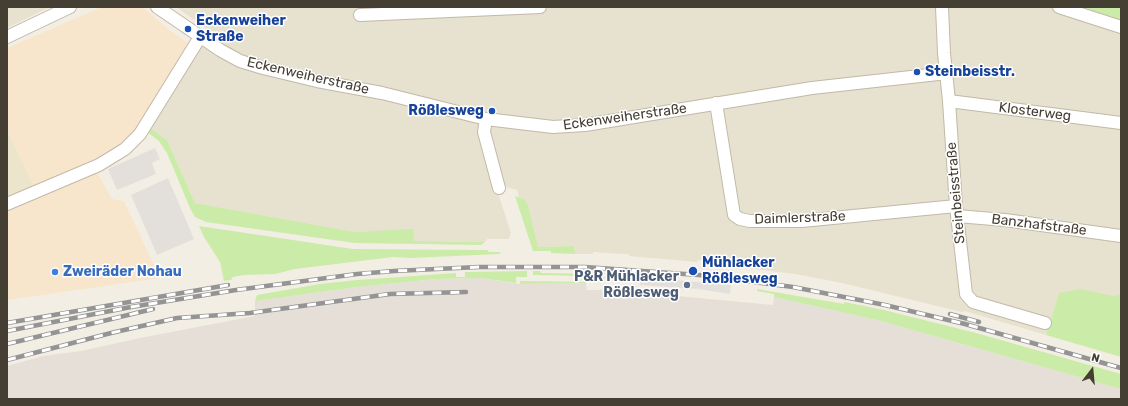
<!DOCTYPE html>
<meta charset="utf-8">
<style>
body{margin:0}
#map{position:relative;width:1128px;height:406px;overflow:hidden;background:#f3eee3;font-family:Rubik,sans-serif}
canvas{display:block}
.frame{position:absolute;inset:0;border:8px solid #453e33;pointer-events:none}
.north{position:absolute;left:1072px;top:350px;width:40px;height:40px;-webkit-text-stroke:3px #fff;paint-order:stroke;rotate:16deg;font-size:11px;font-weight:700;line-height:16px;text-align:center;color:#453e33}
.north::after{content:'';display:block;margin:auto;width:14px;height:18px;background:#453e33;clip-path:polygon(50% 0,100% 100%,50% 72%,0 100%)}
</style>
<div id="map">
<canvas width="1128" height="406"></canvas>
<div class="frame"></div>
<div class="north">N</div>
</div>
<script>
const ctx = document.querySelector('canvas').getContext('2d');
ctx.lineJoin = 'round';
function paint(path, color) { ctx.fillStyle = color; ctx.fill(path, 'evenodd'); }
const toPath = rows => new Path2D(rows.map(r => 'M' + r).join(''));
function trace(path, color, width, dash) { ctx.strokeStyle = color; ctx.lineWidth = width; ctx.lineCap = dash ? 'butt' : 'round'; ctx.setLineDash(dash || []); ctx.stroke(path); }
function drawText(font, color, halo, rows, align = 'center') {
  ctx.font = font + ' Rubik,sans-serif'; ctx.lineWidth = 3; ctx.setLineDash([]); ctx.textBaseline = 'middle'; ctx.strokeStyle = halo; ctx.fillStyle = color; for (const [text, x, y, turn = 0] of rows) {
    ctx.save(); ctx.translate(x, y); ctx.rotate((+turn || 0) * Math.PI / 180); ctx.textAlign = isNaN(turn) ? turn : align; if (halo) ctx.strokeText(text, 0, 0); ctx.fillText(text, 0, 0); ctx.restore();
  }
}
const residential = toPath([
 [7,7,50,7,7,28],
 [176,7,1084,7,1083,18,1121,32,1121,294,1114,296,1059,293,1046,335,965,311,962,312,842,283,795,274,747,268,747,266,730,263,729,266,704,263,704,261,697,260,697,262,629,256,629,254,624,254,593,252,593,254,575,254,574,246,538,247,528,205,525,200,519,198,517,190,495,184,511,233,509,239,487,239,485,242,413,241,413,230,355,232,195,203,167,140,150,128,198,50,213,33]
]);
const commercial = toPath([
 [102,7,143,7,168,29,187,42,185,51,131,136,119,147,106,155,34,186,7,130,7,48],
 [96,170,112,199,124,201,160,278,7,300,7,209]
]);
const industrial = toPath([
 [480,278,520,284,586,283,587,290,615,290,773,305,774,297,881,321,1121,389,1121,399,7,399,7,366,43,356,81,351,140,338,255,316,255,301,357,287,436,279]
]);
const education = toPath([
 [7,130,34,186,7,198]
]);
const green = toPath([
 [1085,7,1121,7,1121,20,1085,8],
 [150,128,167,140,195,203,355,232,413,229,414,241,485,242,481,245,355,243,206,222,195,217,190,208,167,153,159,141,147,132],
 [515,196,525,200,528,205,538,247,574,246,575,254,551,253,551,251,533,251],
 [199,226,353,249,482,250,487,250,489,252,501,252,499,254,411,258,393,257,295,269,275,274,244,275,233,277,231,280,224,281,220,262,204,237],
 [527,271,527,277,516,277,516,283,480,278,436,279,357,287,255,301,257,295,320,284,357,280,456,273,456,277,465,277,465,272],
 [533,271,540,271,541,273,595,274,595,277,609,278,595,278,587,276,533,275],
 [520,281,527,281,587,282,586,283,520,284],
 [757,289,844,304,844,302,884,310,976,333,1121,374,1121,389,881,321,774,297,774,294,757,291],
 [1079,289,1114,296,1121,294,1121,357,1046,335,1059,293]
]);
const parking = toPath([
 [155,148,160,159,152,163,156,174,117,190,108,169],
 [168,178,194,239,157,255,131,195],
 [641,277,731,285,730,294,698,289,640,285]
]);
const minor = toPath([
 [157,7,220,50,240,61,263,68,317,81,382,93,486,119,553,127,585,125,812,88,947,73],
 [942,7,944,53,949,101,956,206,966,294,973,302,1045,323],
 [1059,7,1121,27],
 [360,15,540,7],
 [7,37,70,7],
 [949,101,1121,123],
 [716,103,734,215,740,219,750,221,802,221,956,206],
 [486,119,484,132,499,188],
 [7,204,99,165,125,149,140,134,200,37],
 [957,216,1005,220,1121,236]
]);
const rail = toPath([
 [950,314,979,322],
 [7,323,228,285],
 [7,331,131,307,236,290,357,274,394,271,479,267,585,267,699,275,793,287,885,305,965,324,1121,368],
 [7,344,153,309],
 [7,360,111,333,177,318,250,313,390,294,466,292]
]);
const markers = [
 [188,29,4,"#1a4fb4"],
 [917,72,4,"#1a4fb4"],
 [492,111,4,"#1a4fb4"],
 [693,271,5,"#1a4fb4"],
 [55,272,4,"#3f7fe0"],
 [687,285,4,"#5c6f8a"]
];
const transitNames = [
 ["Eckenweiher",196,21],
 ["Straße",196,37],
 ["Steinbeisstr.",925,72],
 ["Rößlesweg",484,111,"right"],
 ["Mühlacker",702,263],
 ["Rößlesweg",702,279]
];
const streetNames = [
 ["Eckenweiherstraße",308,76,13],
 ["Klosterweg",1035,112,7],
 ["Eckenweiherstraße",625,117,-8],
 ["Steinbeisstraße",956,193,-95],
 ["Daimlerstraße",800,218,-2],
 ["Banzhafstraße",1039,225,7]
];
const shopNames = [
 ["Zweiräder Nohau",63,272]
];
const serviceNames = [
 ["P&R Mühlacker",679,277],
 ["Rößlesweg",679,293]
];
paint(residential, '#e7e1d0');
paint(commercial, '#f7e6cb');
paint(industrial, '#e5dfd8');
paint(education, '#ede5cb');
paint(green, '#cbeba8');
paint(parking, '#e3e0dc');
trace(minor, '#c2b9a8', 14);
trace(minor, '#fff', 12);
trace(rail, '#949494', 4.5);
trace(rail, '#fff', 3, [9]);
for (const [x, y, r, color] of markers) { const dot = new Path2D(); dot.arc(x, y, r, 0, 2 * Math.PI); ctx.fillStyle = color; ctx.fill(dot); trace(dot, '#fff', 1.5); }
drawText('bold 14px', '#164399', '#fff', transitNames, 'left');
drawText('14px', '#453e33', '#fff', streetNames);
drawText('bold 14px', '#366cbe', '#fff', shopNames, 'left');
drawText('bold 14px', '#4e5e75', '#fff', serviceNames, 'right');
</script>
